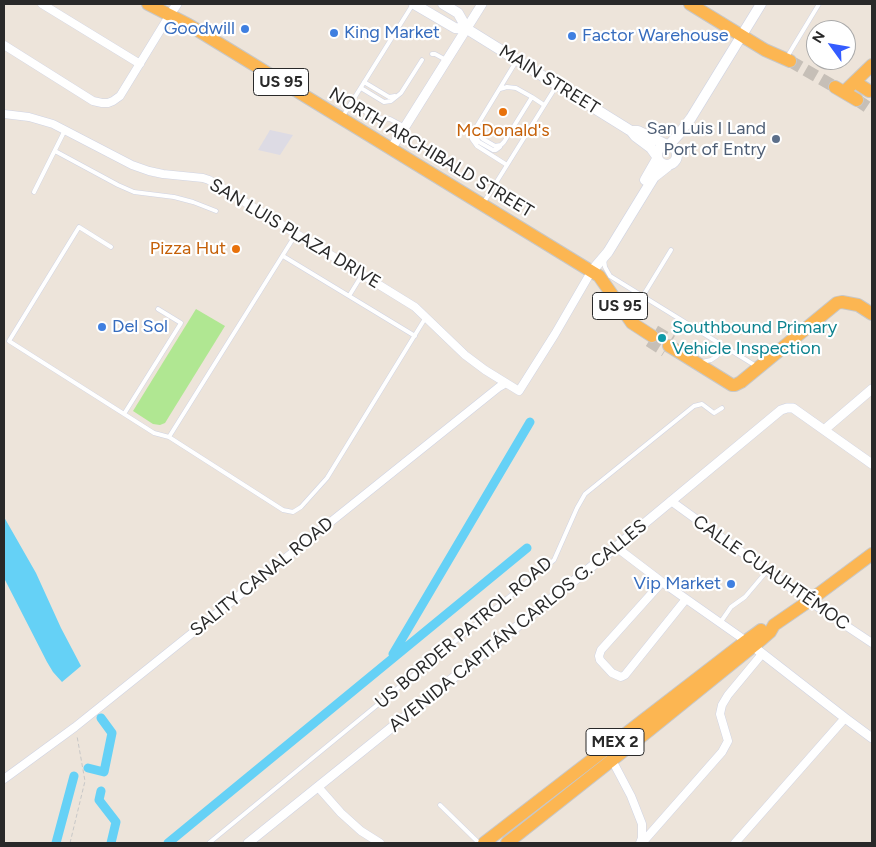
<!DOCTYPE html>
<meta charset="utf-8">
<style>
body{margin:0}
#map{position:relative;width:876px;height:847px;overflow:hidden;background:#ede4da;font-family:Figtree,sans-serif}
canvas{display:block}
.frame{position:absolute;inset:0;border:5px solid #292929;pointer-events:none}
.north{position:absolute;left:806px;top:20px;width:50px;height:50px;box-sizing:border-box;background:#fff;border:1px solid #a9a9a9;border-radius:50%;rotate:302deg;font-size:14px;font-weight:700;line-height:20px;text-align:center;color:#292929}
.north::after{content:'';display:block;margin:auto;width:18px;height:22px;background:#345cff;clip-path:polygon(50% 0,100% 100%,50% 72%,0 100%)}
</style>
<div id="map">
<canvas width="876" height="847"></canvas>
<div class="frame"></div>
<div class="north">N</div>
</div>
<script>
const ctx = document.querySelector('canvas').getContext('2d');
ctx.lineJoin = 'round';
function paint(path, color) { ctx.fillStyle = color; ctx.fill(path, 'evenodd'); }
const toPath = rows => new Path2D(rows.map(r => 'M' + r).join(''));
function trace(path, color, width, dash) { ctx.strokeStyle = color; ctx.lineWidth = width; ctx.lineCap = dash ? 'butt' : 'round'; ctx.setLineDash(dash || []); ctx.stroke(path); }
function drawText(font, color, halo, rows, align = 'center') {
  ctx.font = font + ' Figtree,sans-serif'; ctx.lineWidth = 4.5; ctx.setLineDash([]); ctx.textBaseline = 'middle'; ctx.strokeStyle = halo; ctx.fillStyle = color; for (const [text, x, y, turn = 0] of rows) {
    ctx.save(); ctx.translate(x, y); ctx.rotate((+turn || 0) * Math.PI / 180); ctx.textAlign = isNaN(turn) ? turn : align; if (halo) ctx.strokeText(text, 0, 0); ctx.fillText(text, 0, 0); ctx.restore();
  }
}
const industrial = toPath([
 [270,130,293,135,280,155,258,150]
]);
const green = toPath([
 [196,309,225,326,165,423,160,425,153,424,133,411]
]);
const water = toPath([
 [4,517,36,573,61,628,81,666,62,682,53,672,47,662,4,578]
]);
const canal = toPath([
 [393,654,530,422],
 [88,768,104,772,112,733,101,718],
 [101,791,99,800,116,822,111,843],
 [56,843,74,776],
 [168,843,527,548]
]);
const trunkTunnel = toPath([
 [790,61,835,87],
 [857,100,872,110],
 [655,331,672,341],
 [649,341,665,351]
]);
const path = toPath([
 [70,843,85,781,77,736]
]);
const service = toPath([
 [432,54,435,54,446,60],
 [787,57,819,4],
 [364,82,389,97,395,96],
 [361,88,384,102,391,101,401,93,422,60],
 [532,97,544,105],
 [351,103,371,115,377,118,390,119,405,127],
 [343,116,413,4],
 [476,127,479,135,483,139,495,146,501,145,504,142,532,97,516,88,507,87,500,89],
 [474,130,476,138,479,142,493,150,496,150,500,147],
 [55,151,118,185,134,192,174,197,193,202,216,211],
 [507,165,477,146,472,139,472,134,517,60],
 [34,192,65,130],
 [484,202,557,85],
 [296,234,169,437,283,510,293,512,301,507,327,478,426,317],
 [111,247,79,227,9,341,154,433,169,437],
 [283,256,415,336],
 [604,259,605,267,610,276,756,366],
 [349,296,362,275],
 [630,317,671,250],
 [702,362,711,360,717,356,720,349,720,344],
 [124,414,181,323,158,309],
 [720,623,731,607,745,597,767,571],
 [440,805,479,843],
 [209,843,554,560,577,508,585,494,694,406,702,404,714,413,722,408]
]);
const minor = toPath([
 [42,4,140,64],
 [4,45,93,101,102,103,108,103,113,101,120,96,169,16],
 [4,114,29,117,53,124,132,165,149,171,163,174,203,178,209,180,415,307,465,355,485,370,519,391,555,334,591,272],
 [671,501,809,601,872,643],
 [616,547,662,582,746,641],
 [662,582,601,650,599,656,600,660,612,673,621,677,625,675,686,599],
 [612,760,631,796,642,824,642,838,640,843],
 [4,779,75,727,499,387,506,383],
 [318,787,341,813,361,831,380,843],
 [642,843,722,752,728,741,720,714,722,705,728,695,762,654],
 [735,843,845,718]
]);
const tertiary = toPath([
 [169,16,177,4],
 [391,149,482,4],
 [824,430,872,389],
 [750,644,845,718,872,738],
 [248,843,616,547,781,410,787,408,793,408,872,464]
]);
const secondary = toPath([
 [414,4,455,28,467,29,631,131,635,136,651,148,656,155],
 [443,4,458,13,467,29],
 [631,131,638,131,667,145],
 '657 155a10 10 0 1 1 20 0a10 10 0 1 1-20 0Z',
 [669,145,679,134,691,118,761,4],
 [645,180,657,159],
 [591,272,608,252,654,177,668,166]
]);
const trunk = toPath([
 [148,4,189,25,599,276,632,323,652,336],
 [690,4,765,50,790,61],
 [855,82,869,91],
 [835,87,857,100],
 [844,92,872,65],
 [669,346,732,385,735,385,741,382,837,303,842,302,858,305,872,314],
 [484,843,746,641,761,630],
 [507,843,626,749,762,639,770,632,774,625,809,601,872,554]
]);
const markers = [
 [245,29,5,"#3f7fe0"],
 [334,33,5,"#3f7fe0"],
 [572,36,5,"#3f7fe0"],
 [503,112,5,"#e8710a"],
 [776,139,5,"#5c6f8a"],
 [236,249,5,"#e8710a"],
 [102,327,5,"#3f7fe0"],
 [662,338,5,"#0f9aa8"],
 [731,584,5,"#3f7fe0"]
];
const shields = [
 [281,82,55],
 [620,306,55],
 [615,742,58]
];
const shieldNames = [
 ["US 95",281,82],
 ["US 95",620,306],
 ["MEX 2",615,742]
];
const shopNames = [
 ["Goodwill",235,29,"right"],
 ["King Market",344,33],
 ["Factor Warehouse",582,36],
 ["Del Sol",112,327],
 ["Vip Market",721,584,"right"]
];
const streetNames = [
 ["MAIN STREET",549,80,32],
 ["NORTH ARCHIBALD STREET",431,153,31],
 ["SAN LUIS PLAZA DRIVE",295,234,31],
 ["CALLE CUAUHTÉMOC",771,573,35],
 ["SALITY CANAL ROAD",262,577,-39],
 ["AVENIDA CAPITÁN CARLOS G. CALLES",518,626,-39],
 ["US BORDER PATROL ROAD",464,633,-40]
];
const serviceNames = [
 ["San Luis I Land",766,129],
 ["Port of Entry",766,150]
];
const foodNames = [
 ["McDonald's",503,131],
 ["Pizza Hut",226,249,"right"]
];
const cultureNames = [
 ["Southbound Primary",672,328],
 ["Vehicle Inspection",672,349]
];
paint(industrial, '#dddbe4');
paint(green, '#b0e792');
paint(water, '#65d1f6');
trace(canal, '#65d1f6', 9);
trace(trunkTunnel, '#c6bfb7', 12, [12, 6]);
trace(service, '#cfd3e3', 5);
trace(minor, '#cfd3e3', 9);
trace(tertiary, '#cfd3e3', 10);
trace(secondary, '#cfd3e3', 11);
trace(trunk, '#c7c7c7', 14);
trace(path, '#c7c7c7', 1, [4, 2.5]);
trace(service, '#fff', 4);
trace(minor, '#fff', 8);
trace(tertiary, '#fff', 9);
trace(secondary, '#fff', 10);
trace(trunk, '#fcb652', 12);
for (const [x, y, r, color] of markers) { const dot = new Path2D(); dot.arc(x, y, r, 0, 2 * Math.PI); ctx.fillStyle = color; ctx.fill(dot); trace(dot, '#fff', 2); }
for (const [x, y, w] of shields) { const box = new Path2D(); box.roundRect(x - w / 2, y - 13.5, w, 27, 4); ctx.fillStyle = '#fff'; ctx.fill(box); trace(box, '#292929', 1); }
drawText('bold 16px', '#292929', null, shieldNames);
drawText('18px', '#366cbe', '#fff', shopNames, 'left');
drawText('18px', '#292929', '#fff', streetNames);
drawText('18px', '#4e5e75', '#fff', serviceNames, 'right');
drawText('18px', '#c56008', '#fff', foodNames);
drawText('18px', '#0d838f', '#fff', cultureNames, 'left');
</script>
